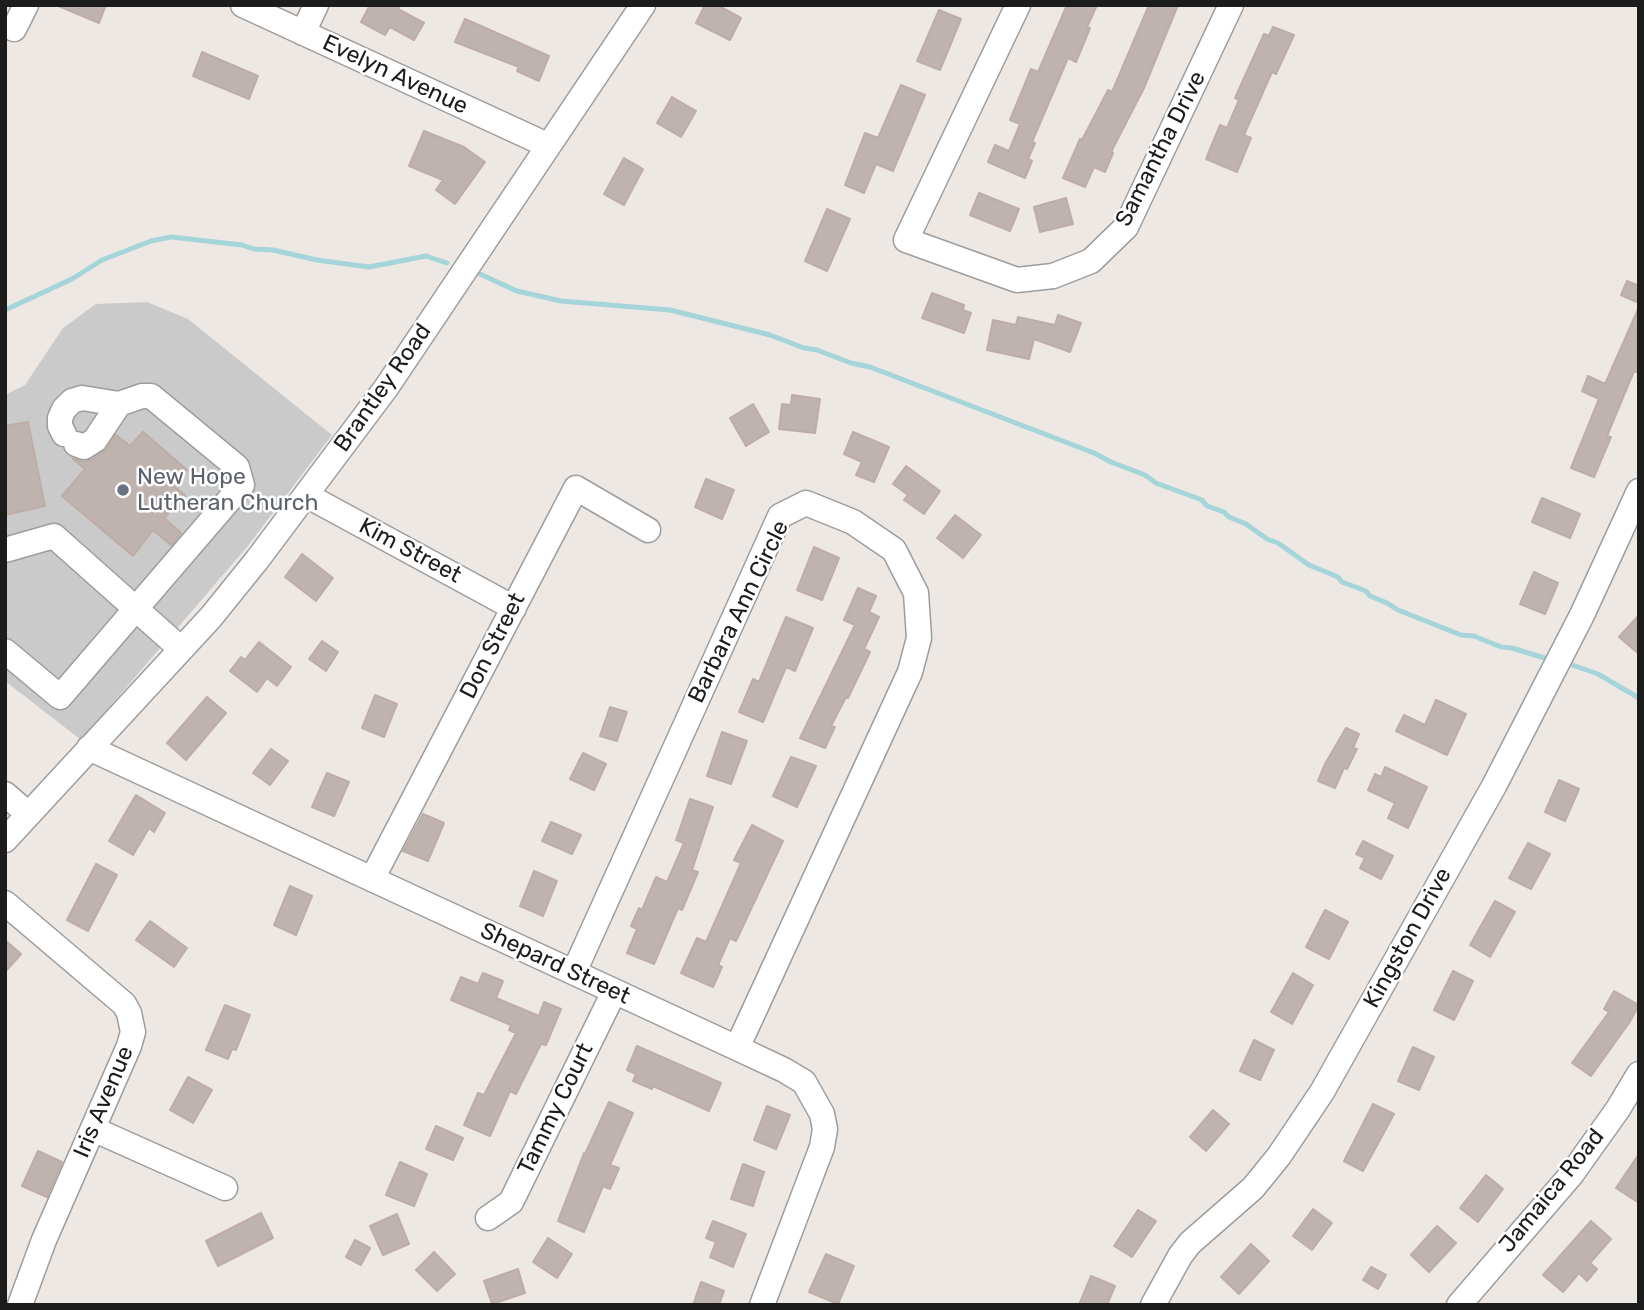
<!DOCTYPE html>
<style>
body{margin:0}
#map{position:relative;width:1644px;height:1310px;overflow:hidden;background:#ede8e3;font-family:Rubik,sans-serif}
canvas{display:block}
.frame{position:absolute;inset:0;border:7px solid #1c1c1c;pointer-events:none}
</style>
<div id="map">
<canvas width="1644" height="1310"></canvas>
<div class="frame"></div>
</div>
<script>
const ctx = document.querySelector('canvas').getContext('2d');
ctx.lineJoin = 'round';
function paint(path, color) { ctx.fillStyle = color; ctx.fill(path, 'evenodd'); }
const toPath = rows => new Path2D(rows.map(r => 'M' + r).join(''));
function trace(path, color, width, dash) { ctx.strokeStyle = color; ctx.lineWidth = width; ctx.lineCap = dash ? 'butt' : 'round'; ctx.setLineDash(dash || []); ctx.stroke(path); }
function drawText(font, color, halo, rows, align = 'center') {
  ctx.font = font + ' Rubik,sans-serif'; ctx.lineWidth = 5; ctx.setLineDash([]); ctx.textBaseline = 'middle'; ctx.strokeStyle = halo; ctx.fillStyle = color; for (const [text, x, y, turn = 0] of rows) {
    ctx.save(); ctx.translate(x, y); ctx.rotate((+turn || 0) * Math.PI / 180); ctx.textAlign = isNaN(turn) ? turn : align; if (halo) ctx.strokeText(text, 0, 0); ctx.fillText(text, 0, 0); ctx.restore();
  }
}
const religious = toPath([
 [147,302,188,319,332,435,247,547,81,740,5,681,5,395,25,385,63,328,96,304]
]);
const stream = toPath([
 [480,274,517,291,561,301,670,310,770,335,804,348,817,350,851,363,870,367,1094,453,1111,462,1145,475,1156,483,1202,500,1207,506,1224,512,1229,517,1246,524,1267,539,1278,543,1309,565,1338,577,1342,582,1366,591,1370,596,1387,603,1398,610,1461,635,1474,636,1501,647,1512,648,1551,660],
 [5,310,72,279,102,260,151,241,171,237,242,245,254,249,273,250,317,260,369,267,426,256,447,263],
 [1564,662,1598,674,1639,698]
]);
const building = toPath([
 [56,5,106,5,99,23,56,5],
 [370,5,400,5,398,9,424,23,414,40,390,27,385,35,361,22,370,5],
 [705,5,717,5,741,18,730,40,696,23,705,5],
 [1067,5,1097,5,1087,27,1090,28,1076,62,1068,58,1032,142,1035,143,1028,159,1032,161,1025,178,988,162,995,145,1009,151,1020,124,1010,120,1031,69,1038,72,1067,5],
 [1149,5,1178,5,1144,88,1111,152,1113,153,1105,172,1094,167,1085,187,1063,178,1080,139,1082,140,1108,90,1112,92,1149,5],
 [939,10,961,19,940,70,917,61,939,10],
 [465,19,549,56,539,81,517,71,519,67,455,42,465,19],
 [1273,27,1294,35,1276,74,1272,72,1244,135,1251,138,1237,172,1206,159,1220,125,1227,128,1239,100,1235,98,1264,34,1269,36,1273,27],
 [202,52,258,76,249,99,193,76,202,52],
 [901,85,925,95,893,171,876,164,864,193,845,185,865,133,878,138,901,85],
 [672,97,696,111,681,137,657,123,672,97],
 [424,131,464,147,485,162,455,204,436,190,443,180,409,166,424,131],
 [624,158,643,169,624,205,604,194,624,158],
 [979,193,1019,209,1010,231,970,215,979,193],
 [1066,198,1073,224,1040,232,1034,207,1066,198],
 [827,209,850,219,827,271,805,261,827,209],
 [1627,281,1639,286,1639,303,1621,295,1627,281],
 [932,293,964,305,963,310,971,313,964,333,922,318,932,293],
 [1639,307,1639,373,1634,371,1607,436,1611,437,1594,477,1571,468,1599,399,1582,391,1588,376,1605,384,1639,307],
 [1058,315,1081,323,1070,352,1034,339,1029,359,987,350,993,320,1016,325,1018,317,1055,325,1058,315],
 [792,395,820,399,815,433,779,429,782,404,791,405,792,395],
 [753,404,769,432,746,446,730,418,753,404],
 [28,422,45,506,5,515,5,426,28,422],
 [143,432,187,470,174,486,185,495,164,518,181,533,171,545,153,530,133,556,62,496,85,469,73,459,85,462,92,460,107,449,116,435,130,446,143,432],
 [853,432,889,447,874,482,856,475,862,462,844,454,853,432],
 [906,466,940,491,924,514,904,500,908,495,893,484,906,466],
 [706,479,734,490,722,519,695,507,706,479],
 [1542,498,1580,514,1570,538,1532,522,1542,498],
 [955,515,981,535,963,558,937,538,955,515],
 [814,547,839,558,822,600,797,590,814,547],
 [302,554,333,578,316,601,285,577,302,554],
 [1534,572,1558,583,1545,614,1520,604,1534,572],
 [858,588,876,596,869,612,879,617,864,649,870,652,848,698,846,697,831,726,835,727,825,748,800,738,855,625,844,620,858,588],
 [1639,615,1639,654,1619,637,1639,615],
 [786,617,813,628,795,671,786,667,763,722,739,712,753,679,759,682,786,617],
 [322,641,338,652,326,671,309,659,322,641],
 [259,642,291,667,277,686,267,678,257,692,230,671,241,657,245,660,259,642],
 [375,695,397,704,384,737,362,728,375,695],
 [207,697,226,713,186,760,167,743,207,697],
 [1436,700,1466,714,1447,755,1396,731,1404,715,1425,725,1436,700],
 [610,707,627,712,617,741,600,736,610,707],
 [1346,728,1359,734,1353,748,1357,749,1347,769,1344,768,1335,788,1318,781,1325,764,1346,728],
 [722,732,747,741,731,784,707,776,722,732],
 [271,749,288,761,270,785,253,773,271,749],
 [583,753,606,764,594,790,570,779,583,753],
 [791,757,816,766,797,807,773,796,791,757],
 [1385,767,1427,787,1408,828,1388,818,1395,803,1368,790,1375,774,1381,777,1385,767],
 [327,773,349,782,334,816,312,807,327,773],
 [1559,780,1579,789,1565,821,1545,812,1559,780],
 [136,795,165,813,154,832,149,828,133,855,109,841,136,795],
 [690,799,713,807,692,870,698,872,682,910,678,908,654,964,627,953,637,929,631,926,639,908,642,910,656,877,667,882,684,843,676,840,690,799],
 [423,814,444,823,428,861,403,851,423,814],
 [551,822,581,835,572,854,542,841,551,822],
 [752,825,783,841,736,941,730,938,718,965,722,967,713,987,681,973,697,938,706,942,741,863,734,860,752,825],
 [1363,841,1393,856,1381,879,1360,868,1365,858,1356,854,1363,841],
 [1528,843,1550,854,1531,889,1509,878,1528,843],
 [96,864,117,875,88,931,67,920,96,864],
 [534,871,557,881,543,916,520,906,534,871],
 [290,886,312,896,296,935,274,925,290,886],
 [1495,901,1515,912,1490,957,1470,945,1495,901],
 [1325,910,1348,922,1329,959,1306,947,1325,910],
 [150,921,187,948,174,967,136,940,150,921],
 [5,940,21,954,5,972,5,940],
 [1453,971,1473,981,1454,1020,1434,1010,1453,971],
 [483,973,503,981,496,998,539,1016,544,1002,561,1009,546,1045,541,1044,516,1094,510,1091,490,1136,464,1125,478,1093,484,1095,516,1033,509,1030,511,1025,451,1000,461,977,478,984,483,973],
 [1293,973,1313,985,1292,1024,1271,1012,1293,973],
 [1614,991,1639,1005,1629,1023,1591,1076,1572,1063,1609,1012,1604,1009,1614,991],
 [225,1005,250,1015,236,1050,232,1049,228,1059,206,1050,225,1005],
 [1254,1040,1274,1050,1260,1080,1240,1071,1254,1040],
 [637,1046,721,1083,709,1111,653,1086,652,1089,633,1081,636,1074,627,1070,637,1046],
 [1413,1047,1434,1057,1419,1090,1398,1081,1413,1047],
 [188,1077,212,1090,193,1123,170,1110,188,1077],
 [609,1102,633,1113,610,1165,619,1168,610,1189,603,1186,584,1232,558,1221,584,1153,585,1154,609,1102],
 [1373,1104,1394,1114,1363,1171,1344,1161,1373,1104],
 [767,1106,790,1115,776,1149,754,1140,767,1106],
 [1213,1110,1229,1124,1206,1151,1190,1137,1213,1110],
 [436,1126,463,1138,453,1160,426,1149,436,1126],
 [38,1151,62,1162,47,1197,22,1186,38,1151],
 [1639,1154,1639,1203,1616,1188,1639,1154],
 [400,1162,427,1174,414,1206,386,1195,400,1162],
 [743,1164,764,1172,753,1206,731,1199,743,1164],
 [1486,1175,1503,1189,1478,1222,1460,1208,1486,1175],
 [1313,1209,1332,1223,1312,1250,1293,1236,1313,1209],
 [1138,1210,1156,1221,1132,1257,1114,1246,1138,1210],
 [261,1213,273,1238,218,1266,206,1241,261,1213],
 [397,1214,409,1244,383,1255,370,1226,397,1214],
 [713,1221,746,1234,733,1267,710,1257,716,1242,706,1238,713,1221],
 [1591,1221,1611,1239,1590,1263,1597,1269,1587,1281,1579,1273,1563,1292,1543,1275,1591,1221],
 [1437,1226,1456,1243,1429,1272,1411,1255,1437,1226],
 [548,1238,572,1254,557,1278,533,1262,548,1238],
 [355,1240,370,1248,361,1265,346,1257,355,1240],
 [1251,1244,1269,1261,1239,1294,1221,1277,1251,1244],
 [434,1252,455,1274,437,1291,416,1270,434,1252],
 [826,1254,854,1266,838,1304,809,1292,826,1254],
 [1371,1267,1386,1275,1378,1289,1363,1280,1371,1267],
 [518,1269,525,1293,492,1304,484,1281,518,1269],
 [1091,1276,1115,1286,1107,1305,1079,1305,1091,1276],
 [701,1282,724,1291,719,1305,693,1305,701,1282]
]);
const minor = toPath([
 [243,5,547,145],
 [1018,5,906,240,1017,280,1053,276,1091,261,1126,227,1231,5],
 [14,29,26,5],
 [303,33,316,5],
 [76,444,84,447,95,440,119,404],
 [306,495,514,608],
 [5,550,54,536,181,649],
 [5,651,60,697,242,485,237,467,151,396,142,396,119,404,82,398,72,401,64,409,60,418,60,426,64,434],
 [89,748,737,1048,784,1070,804,1082,822,1114,825,1129,822,1147,762,1305],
 [5,794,28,814],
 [5,840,211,617,257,560,386,388,643,5],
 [372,879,576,488,648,530],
 [5,903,124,1004,129,1013,133,1032,129,1046,44,1240,20,1305],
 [574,972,780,516,806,503,853,522,894,550,916,593,919,638,910,672,737,1048],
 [93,1129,225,1188],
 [488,1218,511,1202,614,992],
 [1153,1305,1180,1256,1190,1243,1253,1188,1279,1156,1322,1092,1494,786,1582,615,1639,491],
 [1459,1305,1571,1175,1618,1109,1639,1074]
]);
const markers = [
 [123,490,7,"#6b7280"]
];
const streetNames = [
 ["Evelyn Avenue",395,75,25],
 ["Samantha Drive",1161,149,-63],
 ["Brantley Road",383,388,-55],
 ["Kim Street",410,551,28],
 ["Barbara Ann Circle",739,612,-64],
 ["Don Street",493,646,-63],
 ["Kingston Drive",1408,938,-61],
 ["Shepard Street",555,964,25],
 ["Iris Avenue",104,1102,-67],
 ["Tammy Court",556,1109,-64],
 ["Jamaica Road",1552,1191,-51]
];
const worshipNames = [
 ["New Hope",137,477],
 ["Lutheran Church",137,503]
];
paint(religious, '#cacaca');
trace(stream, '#a5d5d9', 5);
paint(building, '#beb3af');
trace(building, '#beada6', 2);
trace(minor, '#9d9d9d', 27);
trace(minor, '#fff', 24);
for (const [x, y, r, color] of markers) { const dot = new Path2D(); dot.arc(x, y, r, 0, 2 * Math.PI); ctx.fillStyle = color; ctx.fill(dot); trace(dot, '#fff', 2.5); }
drawText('23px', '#1c1c1c', '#fff', streetNames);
drawText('23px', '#5b616d', '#fff', worshipNames, 'left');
</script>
